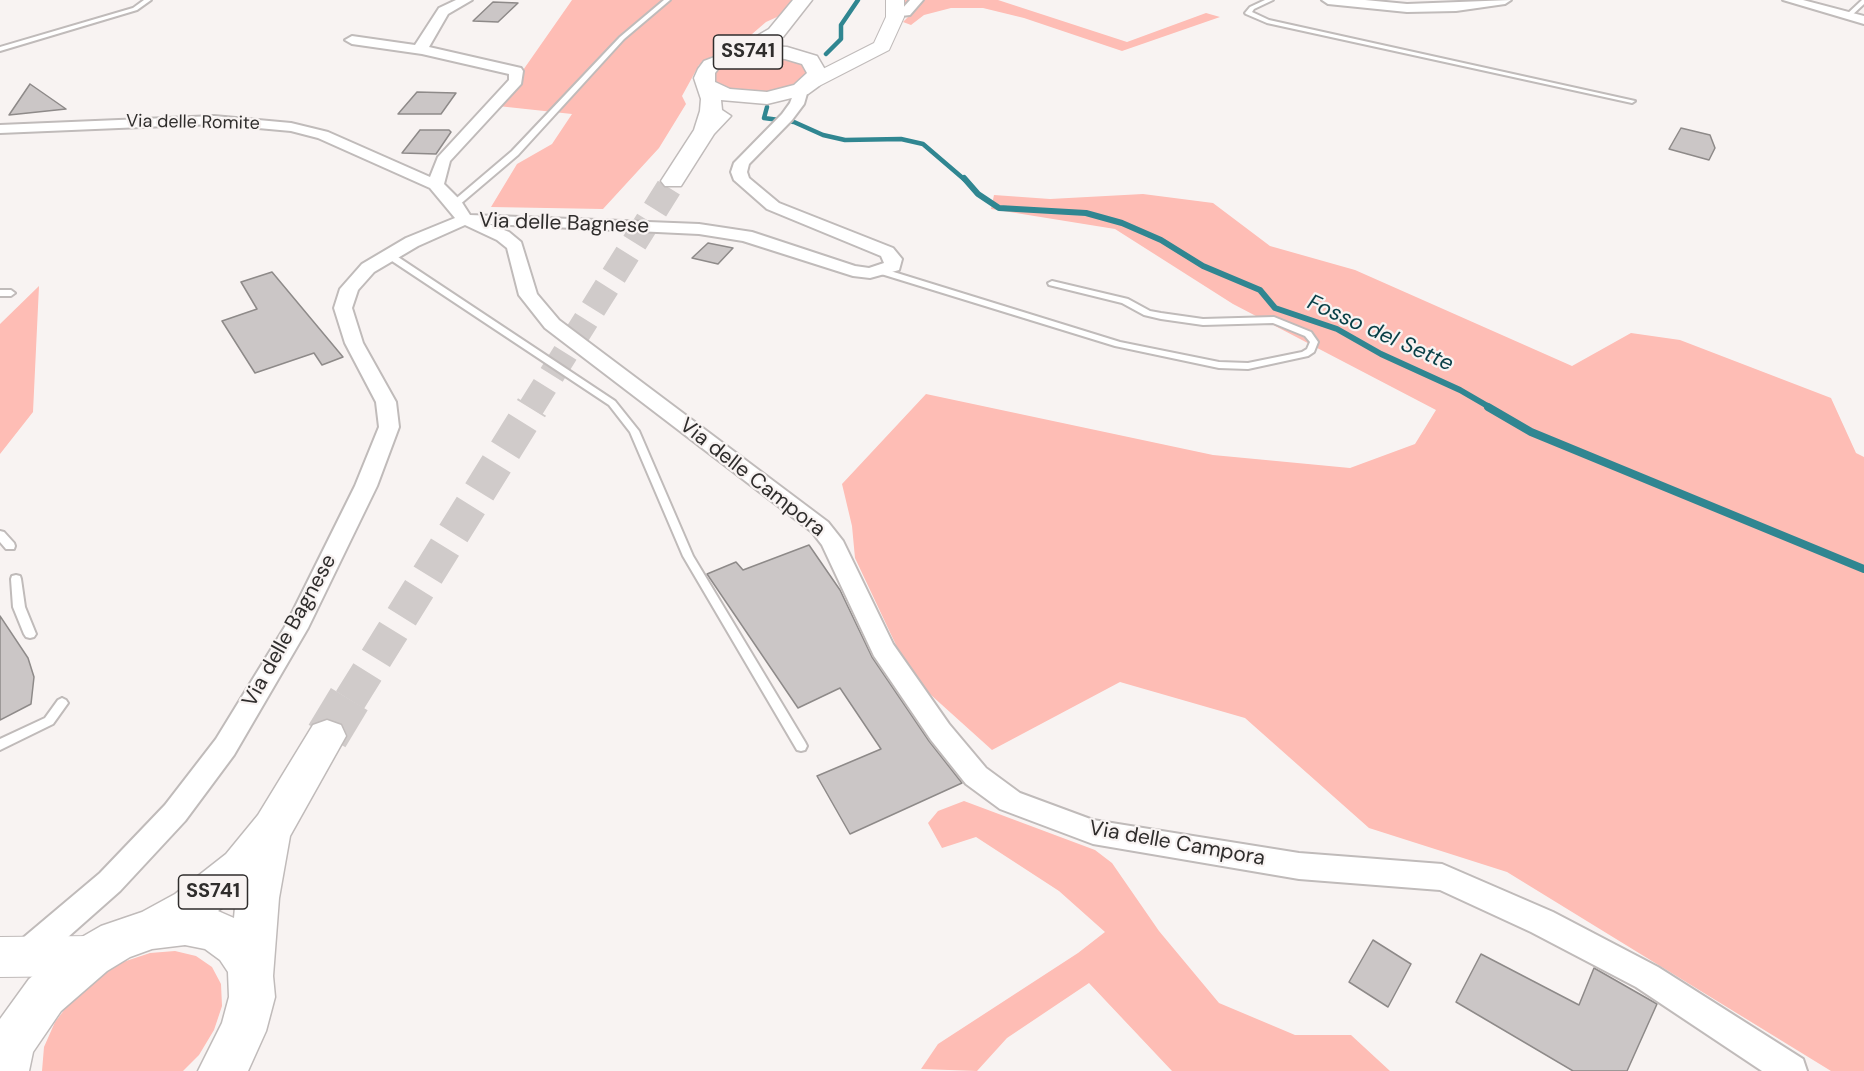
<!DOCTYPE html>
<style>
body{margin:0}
canvas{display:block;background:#f8f3f2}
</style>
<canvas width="1864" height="1071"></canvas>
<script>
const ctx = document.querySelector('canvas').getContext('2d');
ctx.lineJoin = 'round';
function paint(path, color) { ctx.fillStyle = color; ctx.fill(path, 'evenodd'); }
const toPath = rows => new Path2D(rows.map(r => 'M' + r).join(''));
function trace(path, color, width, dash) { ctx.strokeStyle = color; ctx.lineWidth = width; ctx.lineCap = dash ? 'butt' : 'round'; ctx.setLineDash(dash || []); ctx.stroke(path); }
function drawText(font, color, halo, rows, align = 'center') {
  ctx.font = font + ' "DM Sans",sans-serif'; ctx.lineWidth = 4.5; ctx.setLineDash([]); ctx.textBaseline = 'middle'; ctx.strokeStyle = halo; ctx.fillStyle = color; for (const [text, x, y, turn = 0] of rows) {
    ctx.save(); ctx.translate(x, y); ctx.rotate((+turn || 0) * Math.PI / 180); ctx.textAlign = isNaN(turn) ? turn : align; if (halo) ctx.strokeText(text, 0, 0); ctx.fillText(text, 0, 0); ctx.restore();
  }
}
const green = toPath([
 [572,0,800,0,799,7,766,22,744,41,699,65,682,96,686,104,659,148,603,209,491,207,517,164,552,144,572,114,498,106],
 [901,0,998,0,1127,42,1206,13,1220,17,1122,51,1024,18,983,8,951,8,924,15,911,25,903,22,911,14],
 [770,55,801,63,808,72,803,82,777,93,732,92,715,83,713,77,715,71,731,60],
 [1143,194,1213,203,1270,246,1355,270,1572,366,1631,333,1680,340,1831,398,1856,453,1864,457,1864,1071,1831,1071,1507,872,1369,828,1245,718,1120,682,992,750,911,677,855,558,852,526,842,484,926,394,1213,455,1350,468,1415,444,1436,410,1233,304,1115,229,991,209,994,195,1050,199],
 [39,286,33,412,0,454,0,324],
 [964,801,1095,850,1112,863,1159,931,1219,1003,1295,1035,1351,1035,1390,1071,1172,1071,1089,983,1007,1038,977,1071,921,1069,938,1044,1078,953,1105,932,1059,891,976,837,942,848,928,823,938,811],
 [175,951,196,956,212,967,221,984,222,1006,214,1030,199,1055,183,1071,42,1071,44,1047,55,1022,74,997,97,977,123,962,150,953]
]);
const streamFar2 = toPath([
 [826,54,841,39,841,25,858,0],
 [767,107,764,118,794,122,823,135,845,140,901,139,923,144,965,180]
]);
const streamFar1 = toPath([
 [964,178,978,194,999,208,1086,213,1122,223,1161,240,1203,266,1260,290,1275,308,1337,329,1381,354,1460,390,1491,408]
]);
const stream = toPath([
 [1488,407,1531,432,1864,569]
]);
const building = toPath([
 [493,2,518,3,498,22,473,21,493,2],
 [30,84,66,109,9,115,30,84],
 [417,92,456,93,441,114,398,114,417,92],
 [1681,128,1710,135,1715,148,1709,160,1669,149,1681,128],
 [420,130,449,130,451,132,436,154,402,153,420,130],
 [708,243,733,248,718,264,692,258,708,243],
 [272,272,343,357,322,365,314,353,255,373,222,321,257,309,241,282,272,272],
 [809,545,840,590,872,657,929,741,962,783,850,834,817,776,881,749,840,688,798,708,707,574,736,562,743,570,809,545],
 [0,616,28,658,34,677,31,704,0,720,0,616],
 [1373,940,1411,964,1388,1007,1349,982,1373,940],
 [1481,954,1579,1005,1594,968,1657,1004,1627,1071,1573,1071,1456,1002,1481,954]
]);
const primaryTunnelFar2 = toPath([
 [531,408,673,181]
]);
const primaryTunnelFar1 = toPath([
 [350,700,532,407]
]);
const primaryTunnel = toPath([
 [327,736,350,698]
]);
const lane = toPath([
 [144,0,151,0,137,10,0,51,0,47,133,8,144,0],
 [664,0,670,0,624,39,518,155,458,206,452,206,452,202,512,151,620,37,664,0],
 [1265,0,1273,0,1254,9,1252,12,1269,20,1635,101,1632,103,1267,23,1246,14,1245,13,1250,7,1265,0],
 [1862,0,1864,0,1864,4,1850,17,1846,17,1846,15,1862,0],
 [386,253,392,253,615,401,639,431,693,556,805,742,807,746,805,750,801,751,797,750,683,556,630,432,609,405,386,257,386,253],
 [878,269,884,269,1120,342,1219,362,1248,363,1302,352,1307,349,1310,342,1305,336,1273,323,1203,325,1161,319,1144,315,1122,303,1049,285,1048,283,1052,281,1128,299,1150,311,1161,313,1203,319,1274,317,1311,332,1318,342,1314,352,1308,356,1248,369,1219,368,1115,346,878,273,878,269],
 [0,290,11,290,15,293,11,296,0,296,0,290],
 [0,531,4,532,14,543,15,546,14,549,6,549,0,542,0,531],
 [16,575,20,576,21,579,25,607,36,634,34,637,30,638,26,637,24,634,13,607,11,579,12,576,16,575],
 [62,698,66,700,68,703,53,724,0,750,0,739,45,718,58,700,62,698]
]);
const street = toPath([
 [456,0,472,0,448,14,429,47,521,68,523,71,521,84,450,161,444,184,461,201,470,215,699,224,752,232,855,266,869,268,884,263,881,256,767,209,734,180,731,172,734,163,782,114,790,103,796,87,801,86,808,90,804,104,792,120,749,164,747,172,749,178,779,203,893,248,902,259,899,270,870,278,853,276,743,241,699,234,489,224,509,232,521,242,537,294,559,320,828,522,843,541,893,644,949,724,986,768,1020,793,1093,820,1299,853,1442,864,1553,912,1658,967,1803,1059,1807,1071,1762,1071,1636,987,1531,932,1440,890,1299,879,1093,844,1000,809,966,784,931,740,874,656,822,545,812,532,545,328,519,295,507,248,497,240,465,225,418,246,374,272,358,290,352,308,363,343,396,402,399,427,377,486,308,628,234,755,185,821,120,891,33,968,22,972,11,968,7,958,11,948,100,873,165,805,216,739,286,625,355,486,379,427,376,402,345,343,334,308,340,289,362,264,406,238,455,218,430,188,318,138,291,131,214,124,0,133,0,125,214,116,291,123,328,132,430,177,438,157,509,80,509,74,422,54,352,44,345,40,352,36,415,45,439,8,456,0],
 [910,0,923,0,910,15,892,17,892,11,902,9,910,0],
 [1322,0,1365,0,1407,4,1511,0,1505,4,1456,11,1407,12,1328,4,1322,0],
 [1783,0,1803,0,1864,16,1864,24,1783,0]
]);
const secondary = toPath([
 [886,0,904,0,904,17,889,50,819,86,805,86,802,82,805,78,874,43,886,17,886,0],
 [91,936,106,942,112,956,106,970,91,976,0,977,0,937,91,936]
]);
const primary = toPath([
 [793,0,812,0,783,37,768,46,787,47,817,56,827,73,819,86,808,94,767,104,721,100,722,110,731,116,714,134,681,186,665,186,661,181,694,130,700,111,701,99,694,78,698,69,704,61,733,50,769,29,793,0],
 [763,57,785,59,802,64,807,73,794,85,767,92,730,89,715,82,715,73,718,69,732,62,763,57],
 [327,720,341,725,346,736,290,836,279,898,273,976,275,997,266,1031,248,1071,198,1071,222,1023,229,997,228,972,220,960,205,949,185,945,152,949,130,957,107,971,61,1011,33,1052,29,1071,0,1071,0,1019,29,979,75,941,101,926,142,912,175,894,226,854,258,815,313,725,327,720],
 [236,897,234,918,218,911,236,897]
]);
const farStreetnames = [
 ["Via delle Romite",193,123,1]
];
const shields = [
 [748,52,69],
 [213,892,69]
];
const shieldNames = [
 ["SS741",748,52],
 ["SS741",213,892]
];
const streetNames = [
 ["Via delle Bagnese",564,224,2],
 ["Via delle Campora",752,478,38],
 ["Via delle Bagnese",290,631,-61],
 ["Via delle Campora",1177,844,10]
];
const waterNames = [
 ["Fosso del Sette",1380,334,24]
];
paint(green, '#febdb5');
trace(streamFar2, '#308691', 4.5);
trace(streamFar1, '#308691', 6);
trace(stream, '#308691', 8);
paint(building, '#cbc6c6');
trace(building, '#8e8a89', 1.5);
trace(primaryTunnelFar2, '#d0cbca', 26, [26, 13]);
trace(primaryTunnelFar1, '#d0cbca', 33, [33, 16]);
trace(primaryTunnel, '#d0cbca', 43, [43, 21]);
trace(lane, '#c0bbba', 4);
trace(street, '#c0bbba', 4);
trace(secondary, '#c0bbba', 2);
trace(primary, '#c0bbba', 3);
paint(lane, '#fff');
paint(street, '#fff');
paint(secondary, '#fff');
paint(primary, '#fff');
drawText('18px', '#2f2d2c', '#f8f3f2', farStreetnames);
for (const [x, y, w] of shields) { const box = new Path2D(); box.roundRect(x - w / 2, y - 17, w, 34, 4.5); ctx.fillStyle = '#f8f3f2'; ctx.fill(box); trace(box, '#2f2d2c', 1.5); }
drawText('bold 20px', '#2f2d2c', null, shieldNames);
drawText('21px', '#2f2d2c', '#f8f3f2', streetNames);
drawText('italic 22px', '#083f46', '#f8f3f2', waterNames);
</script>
